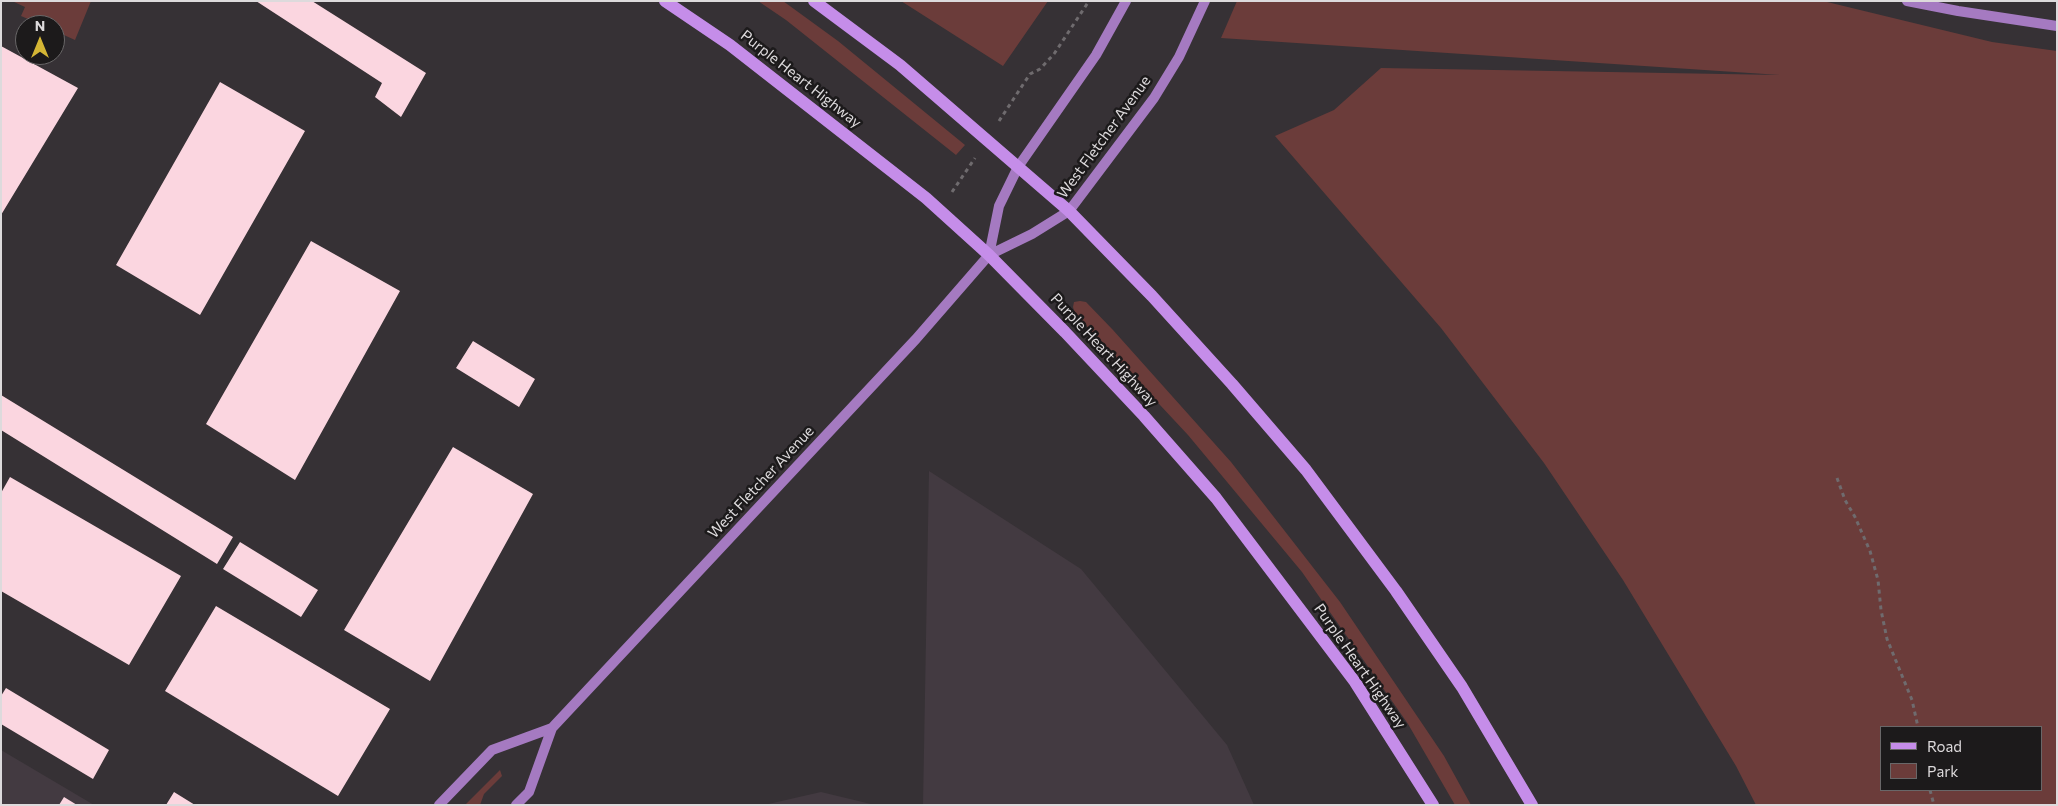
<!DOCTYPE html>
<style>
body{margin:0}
#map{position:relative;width:2058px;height:806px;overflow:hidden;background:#363135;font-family:Commissioner,sans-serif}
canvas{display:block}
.frame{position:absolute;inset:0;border:2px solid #dddadc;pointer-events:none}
.legend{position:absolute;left:1880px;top:726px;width:162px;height:65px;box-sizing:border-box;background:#1c1a1b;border:1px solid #696768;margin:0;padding:6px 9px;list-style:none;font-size:15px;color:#dddadc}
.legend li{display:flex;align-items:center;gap:10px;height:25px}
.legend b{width:25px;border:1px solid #696768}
.north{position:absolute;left:15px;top:15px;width:50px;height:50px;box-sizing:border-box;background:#1c1a1b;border:1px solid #696768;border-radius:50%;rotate:0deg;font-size:14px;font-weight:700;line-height:20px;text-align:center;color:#dddadc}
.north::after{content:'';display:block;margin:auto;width:18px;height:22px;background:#d4b635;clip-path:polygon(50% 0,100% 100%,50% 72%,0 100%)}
</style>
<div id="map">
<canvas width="2058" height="806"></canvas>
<div class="frame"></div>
<ul class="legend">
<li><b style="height:6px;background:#c58de9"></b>Road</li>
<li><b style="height:14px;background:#6b3c3a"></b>Park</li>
</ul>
<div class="north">N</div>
</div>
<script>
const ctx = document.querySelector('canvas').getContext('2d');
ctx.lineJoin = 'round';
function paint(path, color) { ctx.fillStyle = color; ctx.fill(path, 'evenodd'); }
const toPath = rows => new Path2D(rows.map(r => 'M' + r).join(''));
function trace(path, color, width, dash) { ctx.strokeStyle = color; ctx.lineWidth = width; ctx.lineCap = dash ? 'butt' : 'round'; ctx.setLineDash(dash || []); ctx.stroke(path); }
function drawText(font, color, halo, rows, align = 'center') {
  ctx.font = font + ' Commissioner,sans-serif'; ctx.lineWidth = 5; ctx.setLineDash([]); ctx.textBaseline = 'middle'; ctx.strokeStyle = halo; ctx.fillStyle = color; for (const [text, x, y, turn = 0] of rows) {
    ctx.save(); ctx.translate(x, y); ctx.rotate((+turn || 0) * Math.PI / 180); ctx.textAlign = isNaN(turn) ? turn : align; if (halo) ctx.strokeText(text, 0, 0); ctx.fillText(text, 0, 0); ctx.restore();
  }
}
const built = toPath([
 [929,471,1081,569,1227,745,1254,805,923,805],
 [1,750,94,805,1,805],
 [821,792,875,805,764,805]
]);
const green = toPath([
 [12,1,91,1,75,40,55,31,55,25,42,25,21,16,25,7],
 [758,1,783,1,838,41,965,145,956,155,786,20],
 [901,1,1048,1,1003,66],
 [1237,1,1823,1,1992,42,2057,51,2057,805,1756,805,1736,766,1623,580,1544,463,1441,328,1275,136,1334,110,1381,68,1780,75,1221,38],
 [2042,727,2042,790,1882,790,1882,727],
 [1080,301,1086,302,1113,330,1231,462,1340,602,1444,756,1471,805,1455,805,1408,724,1302,572,1188,435,1075,314,1073,307,1074,302],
 [500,770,502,776,484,794,480,805,465,805]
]);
const building = toPath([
 [256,1,312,1,426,73,401,117,375,97,382,83],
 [1,46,78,88,1,215],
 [220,82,305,131,200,315,116,265],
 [311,241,400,291,295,480,206,424],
 [473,341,535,379,519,407,456,368],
 [1,395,233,537,217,564,1,430],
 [453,447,533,494,430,681,344,630],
 [10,477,181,576,129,665,1,591,1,493],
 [240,542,318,590,301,617,223,569],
 [216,606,390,709,338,796,165,691],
 [6,688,109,750,93,779,1,724,1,696],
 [174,792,195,805,166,805],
 [64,797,77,805,59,805]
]);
const path = toPath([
 [999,121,1030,74,1040,69,1054,54,1089,1],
 [952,192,975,158],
 [1837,478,1845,500,1855,517,1870,551,1878,580,1881,610,1887,639,1912,700,1918,727],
 [1930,790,1934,805]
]);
const secondary = toPath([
 [1907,1,1958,11,2057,26],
 [989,255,999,206,1018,167,1096,55,1126,1],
 [439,805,492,750,552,728],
 [516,805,529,792,552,728,916,339,989,255,1032,234,1069,211,1154,98,1179,57,1205,1]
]);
const primary = toPath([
 [665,1,730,45,926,198,989,255,1065,332,1144,416,1216,498,1355,682,1433,805],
 [814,1,900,65,1069,211,1152,296,1232,384,1306,470,1396,591,1462,687,1532,805]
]);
const streetNames = [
 ["Purple Heart Highway",801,79,38],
 ["West Fletcher Avenue",1104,137,-54],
 ["Purple Heart Highway",1104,350,47],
 ["West Fletcher Avenue",761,482,-47],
 ["Purple Heart Highway",1360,666,55]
];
paint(built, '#433a41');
paint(green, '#6b3c3a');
paint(building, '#fbd6e0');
trace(path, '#6f6b6e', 3, [4, 4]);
trace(secondary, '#a57ac1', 10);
trace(primary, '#c58de9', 12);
drawText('15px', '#dddadc', '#1c1a1b', streetNames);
</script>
